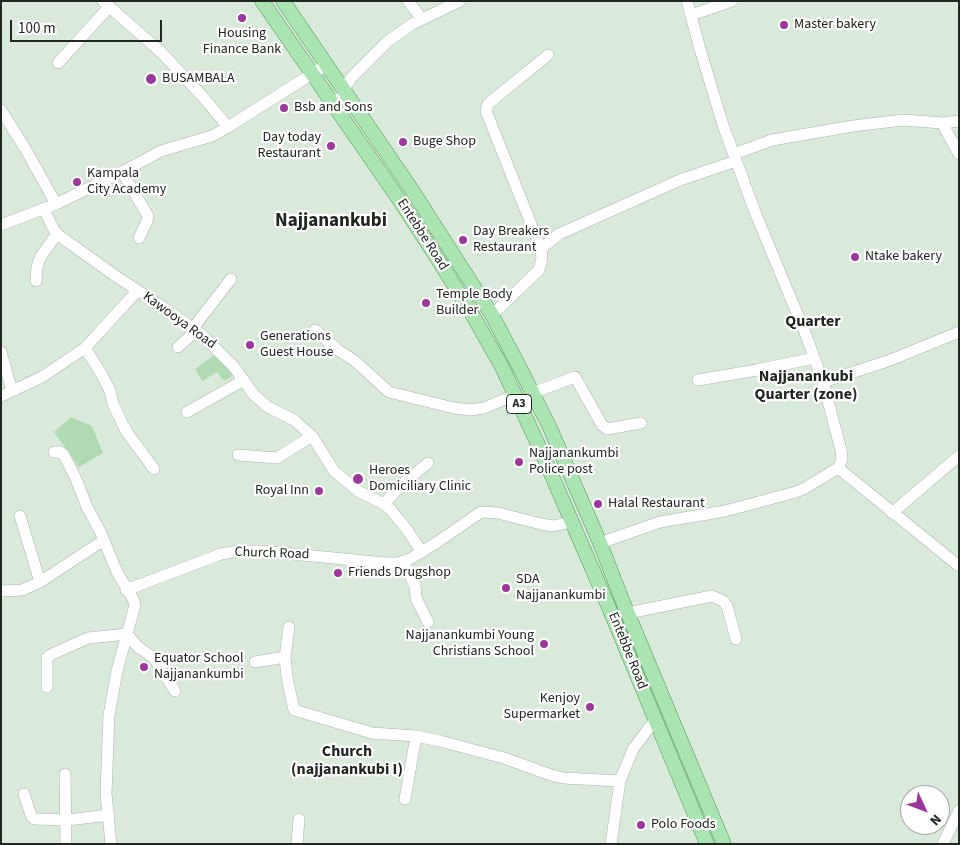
<!DOCTYPE html>
<style>
body{margin:0}
#map{position:relative;width:960px;height:845px;overflow:hidden;background:#d9e9da;font-family:"Source Sans 3",sans-serif}
canvas{display:block}
.frame{position:absolute;inset:0;border:2px solid #202620;pointer-events:none}
.north{position:absolute;left:900px;top:785px;width:50px;height:50px;box-sizing:border-box;background:#fff;border:1px solid #a6a8a6;border-radius:50%;rotate:133deg;font-size:14px;font-weight:700;line-height:20px;text-align:center;color:#202620}
.north::after{content:'';display:block;margin:auto;width:18px;height:22px;background:#9b379d;clip-path:polygon(50% 0,100% 100%,50% 72%,0 100%)}
.scale{position:absolute;left:10px;top:20px;width:152px;height:22px;box-sizing:border-box;border:2px solid #202620;border-top:0;padding-left:6px;font-size:15px;line-height:18px;white-space:nowrap;color:#202620;-webkit-text-stroke:4px #fff;paint-order:stroke}
</style>
<div id="map">
<canvas width="960" height="845"></canvas>
<div class="frame"></div>
<div class="north">N</div>
<div class="scale">100 m</div>
</div>
<script>
const ctx = document.querySelector('canvas').getContext('2d');
ctx.lineJoin = 'round';
function paint(path, color) { ctx.fillStyle = color; ctx.fill(path, 'evenodd'); }
const toPath = rows => new Path2D(rows.map(r => 'M' + r).join(''));
function trace(path, color, width, dash) { ctx.strokeStyle = color; ctx.lineWidth = width; ctx.lineCap = dash ? 'butt' : 'round'; ctx.setLineDash(dash || []); ctx.stroke(path); }
function drawText(font, color, halo, rows, align = 'center') {
  ctx.font = font + ' "Source Sans 3",sans-serif'; ctx.lineWidth = 4.5; ctx.setLineDash([]); ctx.textBaseline = 'middle'; ctx.strokeStyle = halo; ctx.fillStyle = color; for (const [text, x, y, turn = 0] of rows) {
    ctx.save(); ctx.translate(x, y); ctx.rotate((+turn || 0) * Math.PI / 180); ctx.textAlign = isNaN(turn) ? turn : align; if (halo) ctx.strokeText(text, 0, 0); ctx.fillText(text, 0, 0); ctx.restore();
  }
}
const green = toPath([
 [216,354,234,375,224,381,217,372,202,381,195,369],
 [71,417,92,426,103,453,79,467,54,432]
]);
const minor = toPath([
 [103,1,162,53,203,97,228,127],
 [408,1,422,19],
 [687,1,700,49,723,125,755,212,806,335,823,382,841,450,842,459,838,468,959,566],
 [691,15,732,1],
 [58,63,109,7],
 [332,104,347,93,345,87,352,77,387,42,412,24,460,1],
 [1,110,26,150,56,204],
 [942,123,959,154],
 [734,154,772,140,853,126,903,120,942,123,959,121],
 [122,172,148,216,147,221,139,238],
 [44,209,52,226,57,234,117,277,163,307,202,335,234,367,254,395,268,407,294,420,312,436],
 [1,225,56,204,122,172,161,151,212,136,228,127,326,65],
 [541,249,559,234,680,180,736,161],
 [36,281,37,267,41,256,57,234],
 [492,315,539,270,542,259,541,249,486,111,488,104,500,94,548,55],
 [193,328,231,279],
 [315,330,338,350,355,361,389,392,454,408,471,410,484,408,515,395],
 [178,347,196,331],
 [85,348,102,375,110,391,113,404,126,431,154,469],
 [1,352,12,391],
 [698,380,757,370,814,358],
 [823,382,888,361,959,332],
 [532,393,575,377,602,425,607,429,641,423],
 [1,396,42,377,85,348,137,291],
 [187,412,244,380],
 [54,452,60,452,64,455,76,479,87,507,100,531,117,572,133,599,135,605,117,671,109,715,106,793,111,844],
 [238,455,277,458,312,436,334,471,358,491,384,504,390,509,405,527,422,552],
 [384,504,402,484,428,463],
 [892,513,959,456],
 [20,516,40,582],
 [600,543,660,522,725,511,796,492,805,488,838,468],
 [403,561,415,586,416,598,428,622],
 [126,590,221,554,238,551,262,551,385,563,398,563,408,560,436,543,481,512,498,513,541,524,553,526,571,522],
 [1,591,22,590,40,582,104,540],
 [628,613,712,596,723,601,727,606,736,639],
 [285,657,289,627],
 [255,662,285,657,287,677,294,710,372,733,416,736,440,741,504,758,551,775,563,778,620,781],
 [47,687,47,658,50,655,88,638,127,634,138,647,154,658,175,691],
 [65,774,66,844],
 [24,794,31,815,34,819,67,820,109,815],
 [405,799,416,736],
 [297,844,299,819],
 [611,844,620,781,633,749,655,720],
 [943,844,959,811]
]);
const major = toPath([
 [262,1,400,201,437,258,472,314,502,367,542,453,604,596,707,844],
 [283,1,412,190,492,315,523,374,550,428,600,543,623,602,724,844]
]);
const markers = [
 [242,18,5,"#9b379d"],
 [784,25,5,"#9b379d"],
 [151,79,6,"#9b379d"],
 [284,108,5,"#9b379d"],
 [403,142,5,"#9b379d"],
 [331,146,5,"#9b379d"],
 [77,182,5,"#9b379d"],
 [463,240,5,"#9b379d"],
 [855,257,5,"#9b379d"],
 [426,303,5,"#9b379d"],
 [250,345,5,"#9b379d"],
 [519,462,5,"#9b379d"],
 [358,479,6,"#9b379d"],
 [319,491,5,"#9b379d"],
 [598,504,5,"#9b379d"],
 [338,573,5,"#9b379d"],
 [506,588,5,"#9b379d"],
 [544,644,5,"#9b379d"],
 [144,667,5,"#9b379d"],
 [590,707,5,"#9b379d"],
 [641,825,5,"#9b379d"]
];
const shields = [
 [519,404,25]
];
const shieldNames = [
 ["A3",519,404]
];
const poiNames = [
 ["Master bakery",794,25],
 ["Housing",242,34,"center"],
 ["Finance Bank",242,50,"center"],
 ["BUSAMBALA",162,79],
 ["Bsb and Sons",294,108],
 ["Day today",321,138,"right"],
 ["Restaurant",321,154,"right"],
 ["Buge Shop",413,142],
 ["Kampala",87,174],
 ["City Academy",87,190],
 ["Day Breakers",473,232],
 ["Restaurant",473,248],
 ["Ntake bakery",865,257],
 ["Temple Body",436,295],
 ["Builder",436,311],
 ["Generations",260,337],
 ["Guest House",260,353],
 ["Najjanankumbi",529,454],
 ["Police post",529,470],
 ["Heroes",369,471],
 ["Domiciliary Clinic",369,487],
 ["Royal Inn",309,491,"right"],
 ["Halal Restaurant",608,504],
 ["Friends Drugshop",348,573],
 ["SDA",516,580],
 ["Najjanankumbi",516,596],
 ["Najjanankumbi Young",534,636,"right"],
 ["Christians School",534,652,"right"],
 ["Equator School",154,659],
 ["Najjanankumbi",154,675],
 ["Kenjoy",580,699,"right"],
 ["Supermarket",580,715,"right"],
 ["Polo Foods",651,825]
];
const streetNames = [
 ["Entebbe Road",422,235,57],
 ["Kawooya Road",179,321,36],
 ["Church Road",272,554,2],
 ["Entebbe Road",627,651,68]
];
const quarterNames = [
 ["Quarter",813,322],
 ["Najjanankubi",806,377],
 ["Quarter (zone)",806,395],
 ["Church",347,752],
 ["(najjanankubi I)",347,770]
];
const districtNames = [
 ["Najjanankubi",331,222]
];
paint(green, '#afdab2');
trace(minor, '#a7b7a8', 12);
trace(major, '#55965c', 15);
trace(minor, '#fff', 11);
trace(major, '#aae4b1', 14);
for (const [x, y, r, color] of markers) { const dot = new Path2D(); dot.arc(x, y, r, 0, 2 * Math.PI); ctx.fillStyle = color; ctx.fill(dot); trace(dot, '#fff', 2); }
for (const [x, y, w] of shields) { const box = new Path2D(); box.roundRect(x - w / 2, y - 9.5, w, 19, 4); ctx.fillStyle = '#fff'; ctx.fill(box); trace(box, '#202620', 1); }
drawText('bold 12px', '#202620', null, shieldNames);
drawText('14px', '#202620', '#fff', poiNames, 'left');
drawText('14px', '#202620', '#fff', streetNames);
drawText('bold 16px', '#202620', '#fff', quarterNames);
drawText('bold 19px', '#202620', '#fff', districtNames);
</script>
